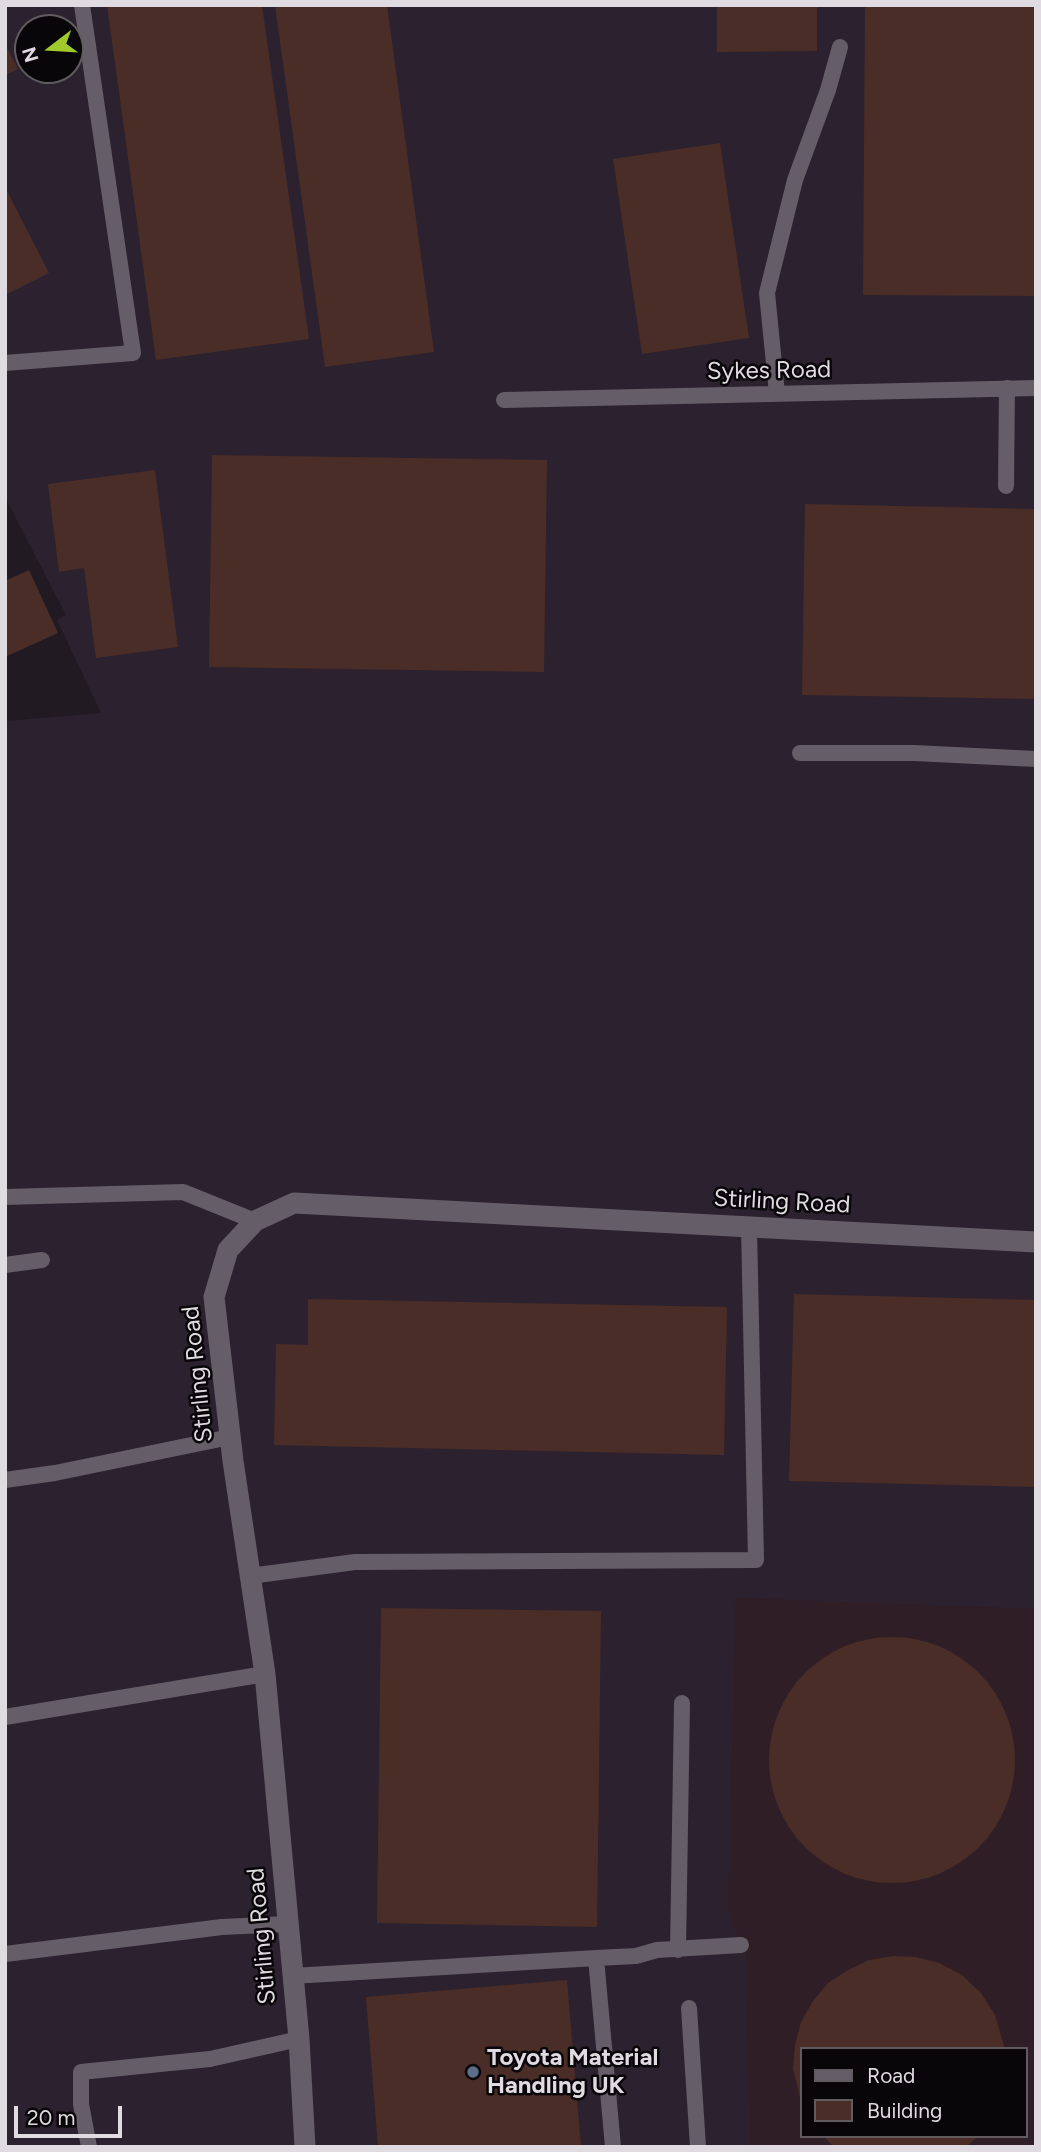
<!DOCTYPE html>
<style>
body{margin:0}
#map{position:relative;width:1041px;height:2152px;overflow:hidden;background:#211a22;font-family:Figtree,sans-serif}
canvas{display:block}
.frame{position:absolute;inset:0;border:7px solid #dfdbe0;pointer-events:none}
.legend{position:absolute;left:800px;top:2047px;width:228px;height:91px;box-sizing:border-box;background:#090609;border:2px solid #5f5b5f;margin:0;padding:9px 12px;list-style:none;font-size:21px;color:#dfdbe0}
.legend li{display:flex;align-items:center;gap:14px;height:35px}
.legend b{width:35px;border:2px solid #5f5b5f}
.north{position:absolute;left:14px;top:14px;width:70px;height:70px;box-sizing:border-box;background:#090609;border:2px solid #5f5b5f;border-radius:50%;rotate:253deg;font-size:19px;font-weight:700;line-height:28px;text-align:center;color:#dfdbe0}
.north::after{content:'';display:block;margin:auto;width:24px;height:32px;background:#a0c92c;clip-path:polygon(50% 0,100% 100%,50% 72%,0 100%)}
.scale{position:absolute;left:14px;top:2106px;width:108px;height:32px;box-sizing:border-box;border:4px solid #dfdbe0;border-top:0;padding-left:9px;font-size:21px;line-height:24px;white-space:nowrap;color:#dfdbe0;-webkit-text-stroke:5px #090609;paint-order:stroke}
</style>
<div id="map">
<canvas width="1041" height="2152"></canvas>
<div class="frame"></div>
<ul class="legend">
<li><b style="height:9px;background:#655d67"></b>Road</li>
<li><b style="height:19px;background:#4a2d27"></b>Building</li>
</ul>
<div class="north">N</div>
<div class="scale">20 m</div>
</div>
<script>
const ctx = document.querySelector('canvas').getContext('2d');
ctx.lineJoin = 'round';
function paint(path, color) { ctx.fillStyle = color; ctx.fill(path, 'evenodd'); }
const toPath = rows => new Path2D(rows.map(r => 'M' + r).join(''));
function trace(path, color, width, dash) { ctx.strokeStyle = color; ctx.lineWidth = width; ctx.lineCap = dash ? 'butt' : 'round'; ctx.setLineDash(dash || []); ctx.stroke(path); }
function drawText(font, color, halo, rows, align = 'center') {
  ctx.font = font + ' Figtree,sans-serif'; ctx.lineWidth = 5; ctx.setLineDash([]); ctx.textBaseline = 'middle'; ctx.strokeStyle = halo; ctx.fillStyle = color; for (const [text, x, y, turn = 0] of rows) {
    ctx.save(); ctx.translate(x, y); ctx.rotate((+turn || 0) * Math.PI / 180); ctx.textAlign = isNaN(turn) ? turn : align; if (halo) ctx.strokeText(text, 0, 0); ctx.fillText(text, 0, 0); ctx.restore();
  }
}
const built = toPath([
 [5,5,1036,5,1036,2147,5,2147,5,721,101,713,57,620,66,615,5,497],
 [28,28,70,28,70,70,28,70],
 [801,2049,1025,2049,1025,2136,801,2136]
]);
const industrial = toPath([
 [736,1598,1036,1609,1036,2147,750,2147,746,1958,728,1911],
 [801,2049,1025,2049,1025,2136,801,2136]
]);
const building = toPath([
 [107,5,262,5,309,339,156,360],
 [275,5,387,5,434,352,325,367],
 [717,5,817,5,817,51,717,52],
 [865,5,1036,5,1036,296,863,295],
 [5,44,18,69,5,75],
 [720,143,749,338,642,354,613,159],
 [5,187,49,273,5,295],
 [212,455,547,460,544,672,209,667],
 [155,470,178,647,96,658,84,568,59,572,48,484],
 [805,504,1036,509,1036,699,802,695],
 [29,570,58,633,5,657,5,581],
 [794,1294,1036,1300,1036,1487,789,1481],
 [308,1299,727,1307,724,1455,274,1445,276,1344,308,1345],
 [381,1608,601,1611,597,1927,377,1923],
 '769 1760a123 123 0 1 1 246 0a123 123 0 1 1-246 0Z',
 [893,1956,916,1957,939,1963,962,1975,981,1993,995,2015,1005,2049,801,2049,801,2101,793,2069,795,2045,801,2022,813,2001,828,1983,848,1970,869,1960],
 [567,1980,581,2147,378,2147,366,1997],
 [823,2136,978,2136,966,2147,834,2147]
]);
const lane = toPath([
 [5,363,133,353,82,5],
 [777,394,767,293,795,180,828,90,840,47],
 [504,400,1036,388],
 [1006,486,1007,388],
 [800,753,914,753,1036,759],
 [5,1197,183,1192,255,1221],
 [5,1265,42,1260],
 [5,1480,55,1473,230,1437],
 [250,1576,355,1562,756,1560,749,1227],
 [5,1717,265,1674],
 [678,1950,682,1703],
 [5,1954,222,1927,287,1924],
 [596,1958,613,2147],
 [292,1976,596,1958,636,1956,657,1950,741,1945],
 [689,2008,698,2147],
 [89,2147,81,2104,81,2072,210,2059,299,2039]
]);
const street = toPath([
 [305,2147,299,2039,265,1674,233,1461,214,1297,228,1250,255,1221,294,1203,1036,1242]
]);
const markers = [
 [473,2072,7,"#5c6f8a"]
];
const streetNames = [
 ["Sykes Road",769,371,-1],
 ["Stirling Road",782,1202,3],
 ["Stirling Road",198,1374,-96],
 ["Stirling Road",262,1936,-95]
];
const poiNames = [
 ["Toyota Material",487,2058],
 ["Handling UK",487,2086]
];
paint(built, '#2c212e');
paint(industrial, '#2f1e25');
paint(building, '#4a2d27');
trace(lane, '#655d67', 16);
trace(street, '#655d67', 21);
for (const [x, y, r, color] of markers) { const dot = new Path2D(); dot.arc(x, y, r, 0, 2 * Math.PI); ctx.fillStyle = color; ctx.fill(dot); trace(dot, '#090609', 2.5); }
drawText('24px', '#dfdbe0', '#090609', streetNames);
drawText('bold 24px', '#dfdbe0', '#090609', poiNames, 'left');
</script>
